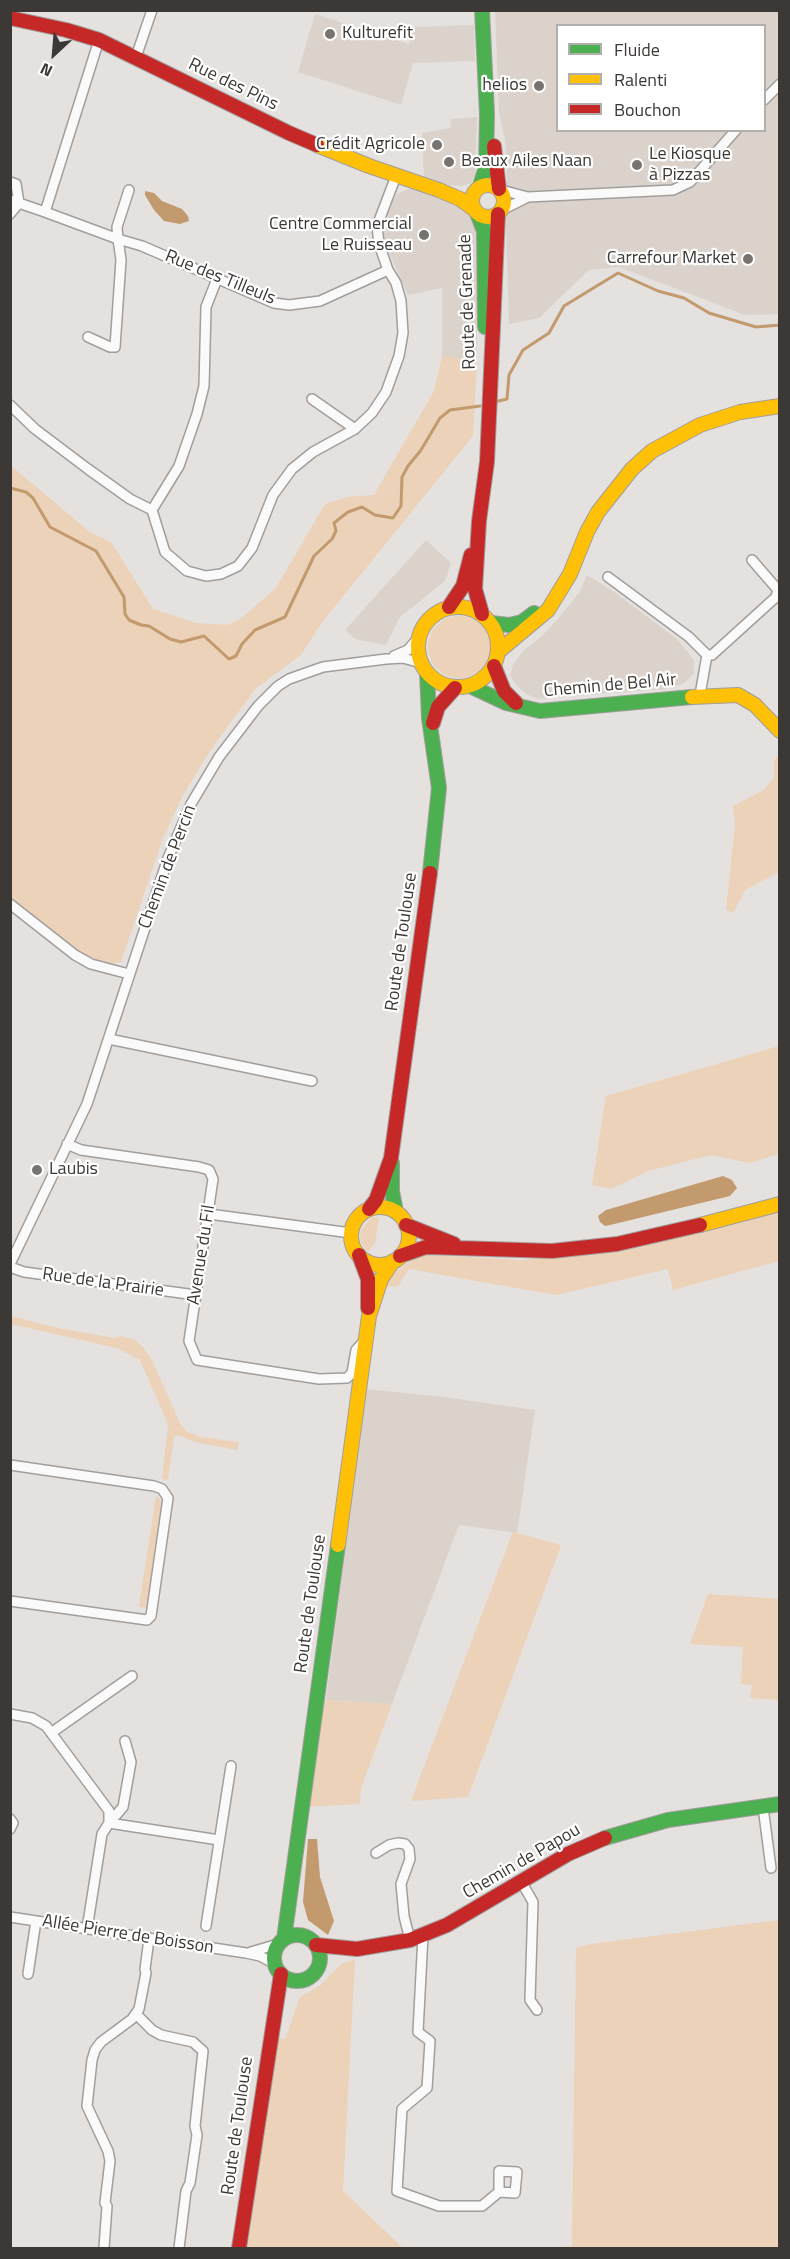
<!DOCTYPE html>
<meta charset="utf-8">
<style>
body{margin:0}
#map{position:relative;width:790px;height:2259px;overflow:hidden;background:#e4e1de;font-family:"Titillium Web",sans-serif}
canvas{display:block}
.frame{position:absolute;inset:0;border:12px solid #3b3835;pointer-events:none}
.legend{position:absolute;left:556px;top:24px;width:210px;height:108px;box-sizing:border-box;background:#fff;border:2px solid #b1afae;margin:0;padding:8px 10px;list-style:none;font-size:18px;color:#3b3835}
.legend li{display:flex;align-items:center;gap:12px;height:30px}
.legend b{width:30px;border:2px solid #b1afae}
.north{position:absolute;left:24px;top:24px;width:60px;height:60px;-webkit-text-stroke:4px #fff;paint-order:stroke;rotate:206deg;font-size:16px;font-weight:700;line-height:24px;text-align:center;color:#3b3835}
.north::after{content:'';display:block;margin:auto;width:21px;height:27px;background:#3b3835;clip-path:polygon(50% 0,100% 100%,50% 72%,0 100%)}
</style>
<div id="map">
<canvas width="790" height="2259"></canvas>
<div class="frame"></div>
<ul class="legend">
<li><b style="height:8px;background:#4caf50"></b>Fluide</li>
<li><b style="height:8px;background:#ffc107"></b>Ralenti</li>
<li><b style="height:8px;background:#c62828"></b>Bouchon</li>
</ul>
<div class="north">N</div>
</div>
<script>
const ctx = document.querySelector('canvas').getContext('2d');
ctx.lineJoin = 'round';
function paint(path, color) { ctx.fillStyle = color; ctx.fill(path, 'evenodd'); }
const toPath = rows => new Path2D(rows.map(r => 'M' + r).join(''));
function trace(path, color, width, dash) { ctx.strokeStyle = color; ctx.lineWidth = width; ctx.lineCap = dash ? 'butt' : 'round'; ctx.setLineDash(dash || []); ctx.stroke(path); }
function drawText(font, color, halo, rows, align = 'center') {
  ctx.font = font + ' "Titillium Web",sans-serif'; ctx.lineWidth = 4.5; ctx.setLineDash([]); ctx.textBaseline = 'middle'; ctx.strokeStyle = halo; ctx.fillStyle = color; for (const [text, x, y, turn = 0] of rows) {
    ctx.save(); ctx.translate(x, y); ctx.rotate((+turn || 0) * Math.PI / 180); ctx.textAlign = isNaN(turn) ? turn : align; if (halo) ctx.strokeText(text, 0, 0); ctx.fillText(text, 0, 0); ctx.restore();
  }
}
const built = toPath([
 [495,11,779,11,779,314,745,315,619,267,589,270,539,318,509,324,506,228,507,174,505,139,499,113],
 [558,26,764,26,764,130,558,130],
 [315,14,409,44,411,27,474,25,475,61,413,63,401,105,298,72],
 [477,117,475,176,471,183,463,186,445,185,424,177,422,133,450,128,451,119],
 [408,189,414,189,460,204,468,211,477,233,477,360,442,356,442,288,408,295,384,241,383,230,392,203,397,194],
 [426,540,451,563,445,581,400,617,386,645,355,639,345,630],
 [587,575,614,592,677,639,694,660,694,674,683,684,664,689,538,699,526,694,516,685,510,675,513,665,523,651,542,636,557,620,579,593],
 [366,1389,444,1397,535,1410,517,1533,459,1525,392,1704,326,1700]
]);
const green = toPath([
 [442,356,477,360,473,436,323,621,301,655,255,689,210,751,183,795,163,838,121,962,111,964,85,956,11,898,10,465,90,532,111,542,153,609,196,623,228,625,243,617,276,588,325,504,347,497,374,495,434,391],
 '428 647a31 31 0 1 1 62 0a31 31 0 1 1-62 0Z',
 [776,757,779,757,779,872,745,890,733,913,726,910,735,825,733,806,764,790,774,777,774,763],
 [779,1046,779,1154,750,1163,711,1155,648,1171,611,1189,592,1185,606,1096],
 [779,1212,779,1261,673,1290,668,1269,556,1295,409,1269,398,1286,385,1287,390,1276,415,1257,425,1255,523,1260,600,1253,661,1241],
 [379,1217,375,1243,368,1252,363,1246,360,1238,361,1230,371,1218],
 [11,1316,58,1328,115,1338,121,1336,135,1340,143,1347,151,1358,180,1423,186,1431,200,1437,239,1442,237,1450,195,1442,178,1435,174,1437,168,1480,162,1479,168,1424,140,1360,116,1348,11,1324],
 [156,1496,163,1502,148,1608,139,1607],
 [513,1532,561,1545,468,1797,411,1801],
 [708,1594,779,1599,779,1700,750,1698,752,1685,741,1684,743,1647,690,1644],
 [321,1700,392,1704,361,1788,360,1804,306,1807],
 [779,1920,779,2248,547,2248,572,2246,576,1948,591,1944],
 [355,1959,343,2191,403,2248,245,2248,272,2050,279,2038,285,2039,300,1997,321,1985,341,1964]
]);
const water = toPath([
 [145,191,154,193,162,201,182,209,188,216,189,221,180,224,164,221,154,210,145,195],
 [723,1176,732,1180,737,1188,730,1196,610,1225,605,1226,600,1222,598,1216,606,1210],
 [308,1839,317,1839,320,1877,334,1921,328,1935,308,1920,303,1902]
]);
const stream = toPath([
 [494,402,507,399,509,375,523,350,549,333,564,306,618,273,658,291,684,298,709,313,756,327,780,325],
 [10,488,26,492,33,498,50,527,96,551,124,597,125,614,129,620,141,625,149,626,170,639,181,642,204,636,229,659,236,656,242,644,255,630,285,617,314,556,332,539,336,531,334,523,348,512,362,507,375,515,393,518,401,506,402,477,408,466,421,450,440,418,450,410,480,406]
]);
const street = toPath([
 [136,57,152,10],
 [764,100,780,84],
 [10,182,16,184,19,203,10,214],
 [129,190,117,227,118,239,142,246,274,303,289,305,320,301,388,270],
 [501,190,528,197],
 [10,200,45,212],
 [502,210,528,197,673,190,690,182,736,130],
 [217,279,206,307,204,386,197,414,179,466,152,510,165,552,187,571,206,576,221,574,238,566,252,548,273,495,292,469,313,452,355,429,372,413,386,392,399,356,403,333,401,301,396,283,388,270,379,244,377,226,396,176],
 [88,337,110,347,115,347,121,260,118,239,45,212,99,40],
 [312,399,355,429],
 [10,405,35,429,88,469,130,499,152,510],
 [608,577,689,637,707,655,701,689,702,696],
 [707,655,712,655,776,597,778,590,752,560],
 [394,656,408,650,418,638],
 [10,904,75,955,91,964,129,974],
 [109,1039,312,1081],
 [67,1144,81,1150,199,1167,209,1170,213,1179,189,1341,197,1360,319,1379,347,1378,352,1373,356,1350,365,1340],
 [209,1214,351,1233],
 [10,1264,87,1104,168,858,191,804,219,757,258,706,278,686,289,679,323,667,386,659,403,658,421,663],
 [10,1267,24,1272,196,1295],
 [10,1465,154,1486,162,1489,168,1498,151,1616,147,1620,10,1601],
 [10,1714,32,1718,46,1726,109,1811,109,1823,102,1834,87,1929],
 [51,1733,132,1676],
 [763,1807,771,1868],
 [10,1819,13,1823,10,1829],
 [109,1823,219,1840],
 [109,1823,123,1807,131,1762,125,1741],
 [376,1853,389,1845,398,1843,405,1844,409,1849,410,1859,401,1884,404,1916,410,1940],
 [522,1883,533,1902,530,2000,537,2010],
 [10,1917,246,1953,260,1956,275,1964],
 [206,1926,231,1766],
 [423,1935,418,2032,430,2041,427,2088,402,2109,397,2191,439,2206,482,2206,499,2192,515,2193,517,2172,499,2171,499,2192],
 [251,1952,278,1944],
 [28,1974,36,1921],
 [136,2014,152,2030,161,2035,193,2042,203,2051,195,2126,197,2135,190,2183,186,2191,179,2248],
 [104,2248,107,2206,105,2203,110,2161,108,2151,87,2106,92,2060,95,2050,101,2042,132,2019,139,2009,146,1973,145,1969,149,1939]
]);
const fast = toPath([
 [480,186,486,167,487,114,482,10],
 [477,213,484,231,485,327],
 [491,623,509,625,522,622,534,613],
 [427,673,429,718,439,788,430,873],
 [470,686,506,703,540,711,692,697],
 [392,1163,392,1191,396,1212],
 [605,1838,668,1820,780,1804],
 '274 1958a23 23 0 1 1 46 0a23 23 0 1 1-46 0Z',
 [284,1939,338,1545]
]);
const slow = toPath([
 [317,145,369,166,439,190,460,199,474,209],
 '472 201a16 16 0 1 1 32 0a16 16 0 1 1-32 0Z',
 '418 647a40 40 0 1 1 80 0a40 40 0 1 1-80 0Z',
 [499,651,548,610,570,574,587,532,598,512,632,469,652,451,700,425,740,412,780,406],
 [692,697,738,695,755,705,780,731],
 '351 1236a29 29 0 1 1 58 0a29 29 0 1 1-58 0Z',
 [700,1225,780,1204],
 [338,1545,369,1316,381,1279,393,1261]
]);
const jam = toPath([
 [10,18,66,30,99,40,289,133,317,145],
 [494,146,499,189],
 [449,607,463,586,471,555],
 [482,614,475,589,479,521,487,462,498,214],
 [494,666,504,691,516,703],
 [433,723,438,707,455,688],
 [369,1209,376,1200,391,1158,430,873],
 [406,1225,454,1244],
 [359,1255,368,1279,368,1308],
 [400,1256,426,1247,552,1251,617,1244,700,1225],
 [316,1945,357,1949,410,1940,447,1925,568,1854,605,1838],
 [239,2248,281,1974]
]);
const markers = [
 [330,34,6,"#767370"],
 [539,86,6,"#767370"],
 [437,145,6,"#767370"],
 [449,162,6,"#767370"],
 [637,165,6,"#767370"],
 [424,235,6,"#767370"],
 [748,259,6,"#767370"],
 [37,1170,6,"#767370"]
];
const poiNames = [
 ["Kulturefit",342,34],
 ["helios",527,86,"right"],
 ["Crédit Agricole",425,145,"right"],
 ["Le Kiosque",649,155],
 ["à Pizzas",649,176],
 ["Beaux Ailes Naan",461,162],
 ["Centre Commercial",412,225,"right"],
 ["Le Ruisseau",412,246,"right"],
 ["Carrefour Market",736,259,"right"],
 ["Laubis",49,1170]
];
const streetNames = [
 ["Rue des Pins",233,85,26],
 ["Rue des Tilleuls",220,278,22],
 ["Route de Grenade",468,302,-92],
 ["Chemin de Bel Air",610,686,-5],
 ["Chemin de Percin",168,867,-69],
 ["Route de Toulouse",402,942,-82],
 ["Avenue du Fil",202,1255,-81],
 ["Rue de la Prairie",103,1283,8],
 ["Route de Toulouse",311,1604,-82],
 ["Chemin de Papou",522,1862,-30],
 ["Allée Pierre de Boisson",128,1935,9],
 ["Route de Toulouse",238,2126,-82]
];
paint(built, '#dbd3cb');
paint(green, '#ecd2b9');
paint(water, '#c29a6d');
trace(stream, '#c29a6d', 3);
trace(street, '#a19e9c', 12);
trace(fast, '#a19e9c', 16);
trace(slow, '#a19e9c', 16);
trace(jam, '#a19e9c', 16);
trace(street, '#fbfafa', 9);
trace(fast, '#4caf50', 14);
trace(slow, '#ffc107', 14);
trace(jam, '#c62828', 14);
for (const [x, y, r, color] of markers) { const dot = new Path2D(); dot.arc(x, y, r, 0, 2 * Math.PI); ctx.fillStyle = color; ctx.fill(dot); trace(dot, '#fff', 2); }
drawText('18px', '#3b3835', '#fff', poiNames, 'left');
drawText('18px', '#3b3835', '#fff', streetNames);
</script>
